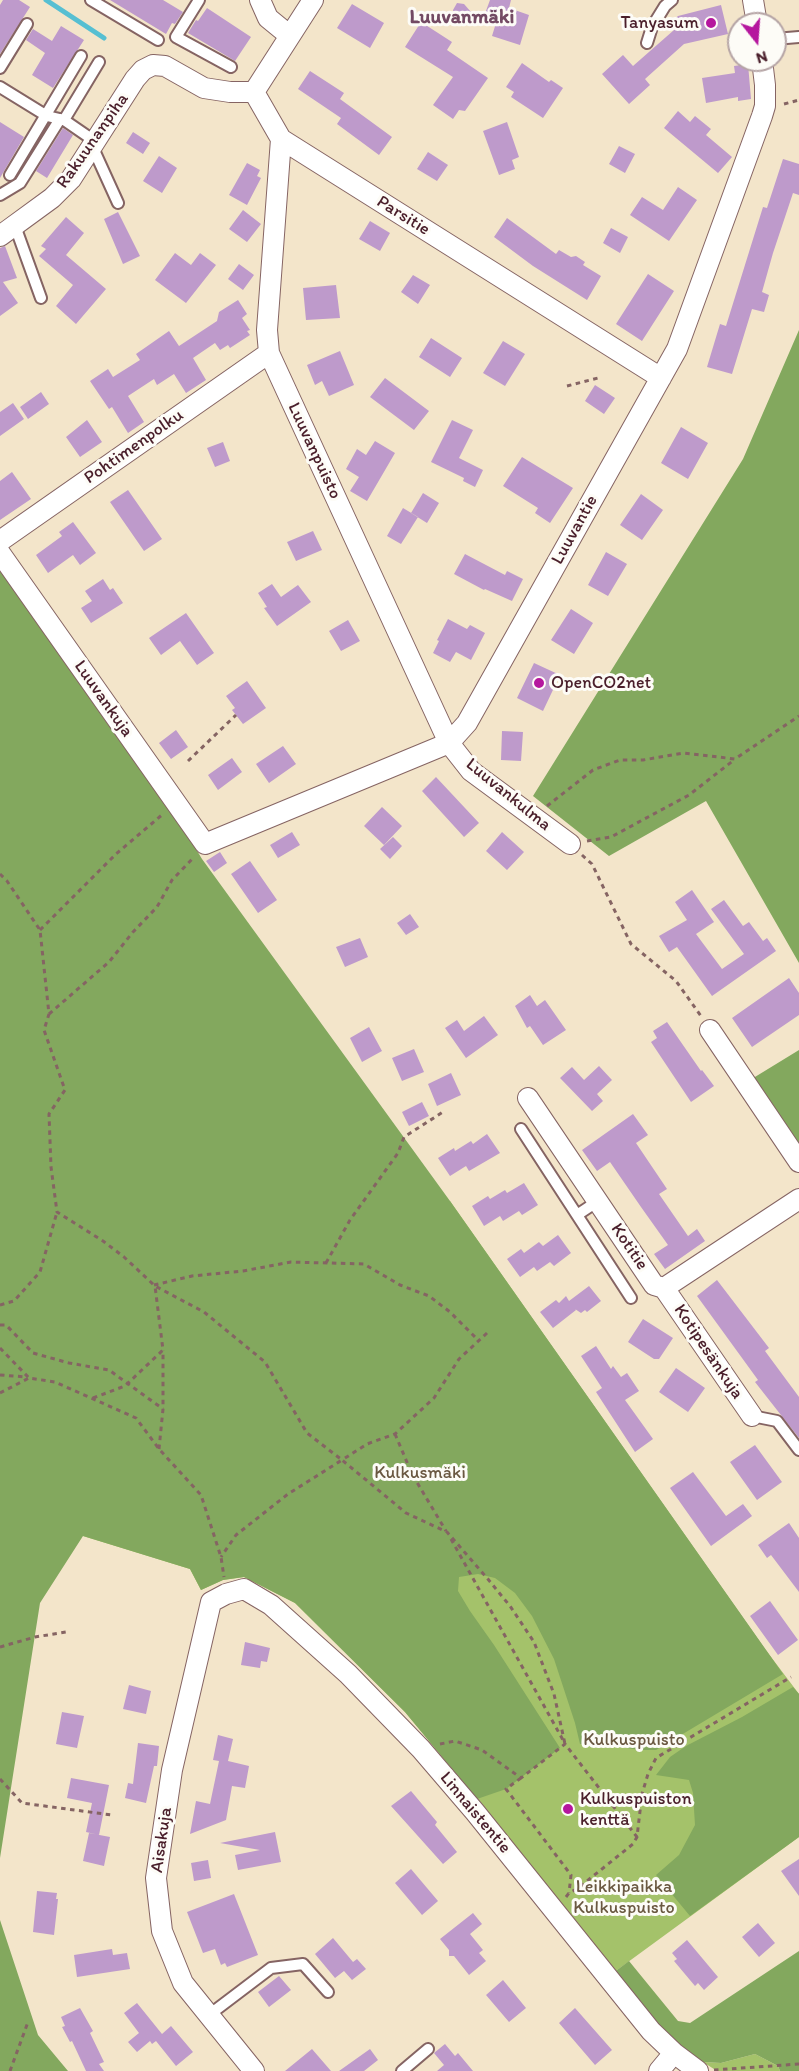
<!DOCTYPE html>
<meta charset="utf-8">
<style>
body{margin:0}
#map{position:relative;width:799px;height:2071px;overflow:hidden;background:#f3e5ca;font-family:Itim,sans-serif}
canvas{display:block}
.north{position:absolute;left:727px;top:12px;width:60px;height:60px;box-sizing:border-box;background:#fdfcf7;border:2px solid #b5a4a5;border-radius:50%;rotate:163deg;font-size:16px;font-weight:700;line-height:24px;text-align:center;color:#4a1f2b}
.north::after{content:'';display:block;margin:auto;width:21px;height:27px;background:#b5179e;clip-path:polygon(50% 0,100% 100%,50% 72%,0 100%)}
</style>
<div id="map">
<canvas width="799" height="2071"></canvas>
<div class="north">N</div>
</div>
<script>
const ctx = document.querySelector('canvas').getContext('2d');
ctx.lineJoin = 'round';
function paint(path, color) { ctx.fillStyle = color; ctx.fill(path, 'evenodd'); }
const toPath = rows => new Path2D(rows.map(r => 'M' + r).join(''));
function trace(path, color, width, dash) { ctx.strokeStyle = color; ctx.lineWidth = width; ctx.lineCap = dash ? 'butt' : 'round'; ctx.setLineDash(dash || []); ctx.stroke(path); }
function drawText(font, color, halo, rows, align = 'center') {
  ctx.font = font + ' Itim,sans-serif'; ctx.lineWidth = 6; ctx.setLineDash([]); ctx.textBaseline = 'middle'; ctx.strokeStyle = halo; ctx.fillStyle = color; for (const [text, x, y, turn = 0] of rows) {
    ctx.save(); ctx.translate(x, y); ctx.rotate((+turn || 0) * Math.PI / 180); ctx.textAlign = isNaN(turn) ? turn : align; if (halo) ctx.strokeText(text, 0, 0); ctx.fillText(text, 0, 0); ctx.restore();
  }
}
const green = toPath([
 [450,1201,765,1649,799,1694,799,1837,613,1973,551,1896,477,1799,405,1712,295,1603,244,1577,223,1580,201,1590,190,1569,83,1536],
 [755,2054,778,2066,780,2071,717,2071,703,2062,721,2063]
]);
const forest = toPath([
 [799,330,799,963,706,801,609,856,533,796,743,459],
 [0,571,166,799,202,859,450,1201,783,1674,656,1750,640,1750,607,1745,580,1744,575,1723,554,1659,532,1616,515,1593,495,1578,478,1574,459,1577,458,1591,470,1611,494,1645,560,1748,506,1789,477,1799,405,1712,295,1603,244,1577,223,1580,201,1590,190,1569,83,1536,40,1603,0,1858],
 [799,1050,799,1142,797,1143,750,1080],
 [793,1687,799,1694,799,1837,690,1916,656,1875,679,1855,695,1825,693,1793,689,1780,656,1775,670,1757,686,1746,742,1717],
 [0,1920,38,2035,68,2071,0,2071],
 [799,1951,799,2071,780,2071,778,2066,755,2054,721,2063,703,2062,679,2048,613,1973,629,1961,678,2021,690,2023]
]);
const stream = toPath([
 [46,0,104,38]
]);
const building = toPath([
 [3,0,19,0,30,7,0,54,0,5],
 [110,0,163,0,183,12,175,24,172,23,166,34],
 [490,0,511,0,509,8,529,15,520,45,492,36,496,23,483,19],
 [457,3,464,4,471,12,463,18,455,18,453,10],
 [352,4,384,23,370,48,337,28],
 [721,5,728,34,684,44,645,79,650,85,629,104,602,74,623,55,633,66,674,30,669,24,678,16],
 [207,8,251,37,235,61,188,33,196,20,198,21],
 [421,22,452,42,447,50,488,78,465,111,459,110,453,119,433,105,453,77,405,47],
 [61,26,84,40,53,88,32,75,45,53,26,40,33,29,52,41],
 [522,63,549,82,551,80,563,88,543,118,511,97,514,92,506,87],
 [748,64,751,99,738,101,738,97,706,103,702,78,735,73,734,66],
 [310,71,344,93,340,99,392,137,379,155,337,124,341,118,298,89],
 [678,111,690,122,695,116,711,129,706,135,732,157,718,173,664,128],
 [0,122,24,137,0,178],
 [507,122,519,157,512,160,515,169,499,175,483,131],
 [63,128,73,135,47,178,36,171],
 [133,132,150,143,143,154,126,143],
 [619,146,635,154,625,173,609,164],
 [428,152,448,165,437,181,417,169],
 [159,156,177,168,162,193,143,181],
 [783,159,799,164,799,195,793,193,773,253,762,292,769,295,764,312,752,309,732,374,707,367,720,324,726,326,763,207,767,208],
 [247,163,260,170,257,176,261,178,247,205,229,195],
 [678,187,697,200,669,241,630,215,642,197,663,210],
 [243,210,261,224,247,242,229,229],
 [118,212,140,256,123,264,104,219],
 [66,217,84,233,66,255,106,289,76,324,56,306,73,285,39,256,46,249,41,246],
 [507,218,556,254,559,250,571,257,576,256,585,262,583,265,601,276,587,300,533,266,494,237],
 [370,221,390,233,380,251,359,239],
 [611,228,628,237,620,253,603,243],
 [5,246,17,278,3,282,18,303,0,316,0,248],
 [175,253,191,265,200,253,216,265,186,303,155,280],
 [239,264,254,275,243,290,228,279],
 [648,274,674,291,642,341,616,324],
 [413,275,430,285,418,304,401,292],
 [336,285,340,318,306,320,303,288],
 [238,300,247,314,242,318,250,330,247,331,250,335,230,348,228,345,220,350,215,343,193,358,206,380,186,393,174,374,157,385,154,379,128,396,144,422,128,433,112,407,109,409,90,381,108,369,113,377,140,360,136,354,169,331,179,346,217,321,219,312],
 [431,338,462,358,450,377,419,357],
 [503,341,525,354,505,386,483,373],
 [340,351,354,385,329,396,322,381,315,385,307,365],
 [385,378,429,411,414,430,370,397],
 [595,385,615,398,604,414,585,401],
 [41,392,49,404,28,419,20,407],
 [13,403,24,419,0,436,0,412],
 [87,420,102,442,80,457,66,437],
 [452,420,473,430,459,458,483,470,475,487,463,481,464,478,431,462],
 [681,427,708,443,688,479,661,463],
 [375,441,395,453,367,501,350,491,359,477,346,469,357,449,366,455],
 [223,442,230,461,215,467,207,448],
 [522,457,573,488,550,523,535,513,538,508,503,486],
 [12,472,31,499,0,520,0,481],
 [128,490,162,539,144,551,110,502],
 [423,493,439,503,427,523,411,513],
 [641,494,663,510,642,540,620,525],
 [403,508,418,517,401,544,387,536],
 [73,522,96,553,80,565,73,555,48,573,36,555,62,536,59,532],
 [313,531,322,550,296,561,287,542],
 [606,552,627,564,608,596,588,585],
 [465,554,505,575,507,571,523,579,512,601,485,589,484,590,454,574],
 [103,579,110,590,113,588,123,603,91,623,81,608,92,601,85,591],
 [272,584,281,597,298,585,311,602,277,626,264,608,267,607,258,593],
 [571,609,593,623,574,654,551,640],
 [186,613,214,653,197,665,180,641,161,655,149,638],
 [448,619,467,629,470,625,485,633,471,660,456,652,450,662,433,653,439,641,437,640],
 [348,620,360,641,341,651,329,631],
 [534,663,560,675,543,711,517,698],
 [247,681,266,708,243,724,232,710,235,708,226,696],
 [176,730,188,747,171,759,159,743],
 [502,731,523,732,521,761,501,760],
 [283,746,296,764,269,783,256,764],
 [232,758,242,772,218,790,208,775],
 [436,777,479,823,464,837,422,791],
 [382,807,402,826,384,845,364,826],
 [292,832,300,845,278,858,270,845],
 [502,832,524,852,507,870,486,851],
 [393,837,402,846,390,859,380,849],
 [220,852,227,863,214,872,206,861],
 [250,861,277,900,258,913,231,874],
 [692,890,714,922,696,934,722,969,744,954,711,909,724,900,743,926,749,922,763,941,767,938,776,951,712,996,677,947,669,952,659,936,687,920,675,902],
 [410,914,419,927,406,935,397,923],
 [360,938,368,957,345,967,336,947],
 [789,978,799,993,799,1015,752,1047,732,1018],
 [530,995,537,1006,545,1000,566,1030,543,1045,530,1026,527,1028,515,1006],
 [484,1016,498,1035,466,1058,445,1028,457,1020,464,1031],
 [667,1022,701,1071,702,1070,714,1086,691,1102,651,1042,657,1038,653,1031],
 [369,1027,382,1051,362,1062,350,1038],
 [414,1049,424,1072,402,1081,392,1058],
 [599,1066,612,1080,597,1094,603,1101,592,1111,560,1078,572,1067,584,1080],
 [451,1073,461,1095,437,1106,428,1084],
 [422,1102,429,1116,409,1126,402,1112],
 [633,1114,648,1135,636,1143,667,1189,659,1194,688,1236,697,1229,705,1241,665,1269,654,1254,668,1245,641,1207,610,1162,597,1171,582,1150],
 [487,1134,500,1153,469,1171,466,1166,450,1176,438,1158,454,1148,455,1151,471,1141,473,1144],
 [524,1183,538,1205,522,1215,519,1211,503,1221,500,1216,484,1226,472,1206,488,1196,490,1199,505,1190,507,1193],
 [558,1235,571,1253,554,1266,550,1262,537,1271,534,1267,520,1277,507,1259,521,1249,524,1253,539,1242,543,1246],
 [717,1280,769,1348,765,1351,799,1397,799,1438,755,1382,758,1380,697,1296],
 [589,1286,601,1301,587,1312,585,1310,581,1313,575,1309,576,1310,553,1328,540,1312,556,1300,559,1303,566,1296,569,1301],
 [643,1319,673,1338,659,1359,654,1359,628,1342],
 [596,1346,611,1369,613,1366,621,1377,627,1373,639,1391,625,1400,653,1439,635,1452,596,1392,602,1388,581,1356],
 [676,1368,705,1388,688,1412,659,1392],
 [755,1445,782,1482,757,1500,730,1462],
 [693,1472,726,1516,743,1504,752,1516,711,1546,670,1488],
 [789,1523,799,1538,799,1592,771,1555,767,1558,758,1545],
 [770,1601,798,1640,778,1655,750,1616],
 [245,1642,270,1648,267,1662,261,1661,260,1668,241,1665],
 [129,1685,151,1691,146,1714,123,1709],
 [62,1712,84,1716,77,1748,56,1744],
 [218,1735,233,1739,228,1761,249,1766,245,1788,232,1786,226,1820,190,1834,196,1801,210,1804,219,1761,213,1760],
 [138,1743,159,1746,157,1766,154,1766,146,1803,125,1798,128,1783,133,1784],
 [71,1778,109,1785,99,1835,86,1832,92,1803,67,1798],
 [411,1791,437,1822,435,1825,457,1852,443,1864,391,1806],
 [275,1832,281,1862,238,1870,235,1855,260,1850,220,1843],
 [89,1833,110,1837,104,1866,83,1861],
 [799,1859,799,1896,781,1871],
 [208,1860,211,1878,194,1881,191,1863],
 [411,1869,438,1901,422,1915,395,1883],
 [37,1891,57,1893,56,1899,58,1899,54,1935,33,1932],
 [234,1894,258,1955,227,1967,225,1963,221,1965,215,1949,203,1953,187,1912],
 [473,1913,482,1924,470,1934,483,1950,479,1953,486,1961,469,1975,454,1956,449,1956,449,1950,440,1939],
 [758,1923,775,1943,759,1957,742,1937],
 [333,1938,353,1962,357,1959,366,1969,352,1980,344,1971,335,1978,315,1954],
 [687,1940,718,1977,704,1990,698,1983,695,1986,674,1961,677,1959,672,1953],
 [112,1949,113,1955,127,1953,130,1969,77,1977,74,1955],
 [279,1976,291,1990,269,2007,258,1992],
 [503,1980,526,2008,509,2022,486,1995],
 [137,2003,162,2034,171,2026,193,2052,176,2066,156,2041,152,2044,150,2041,137,2052,128,2042,139,2033,124,2013],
 [80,2008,93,2031,90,2033,104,2062,99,2064,104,2071,86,2071,72,2041,70,2042,62,2027,65,2026,61,2017],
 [575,2008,612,2050,595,2065,559,2023],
 [445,2044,455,2056,458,2053,473,2071,437,2071,444,2065,434,2053],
 [312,2049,331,2071,285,2071],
 [370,2049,378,2060,364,2071,339,2071]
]);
const path = toPath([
 [784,104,799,100],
 [567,386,598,378],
 [188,761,236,715],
 [547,806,593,770,620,760,643,760,684,753,735,759,799,716],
 [587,841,611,837,689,795,734,760],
 [582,855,592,864,631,944,676,981,701,1016],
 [0,874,7,881,40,930,49,1014,44,1030,65,1090,49,1114,51,1167,57,1212,103,1241,124,1257,155,1286,204,1312,265,1362,307,1433,342,1460,288,1494,236,1535,221,1557],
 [40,930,116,854,163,814],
 [49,1014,109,962,133,932,157,907,172,880,194,857],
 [326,1263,350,1220,398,1153,404,1137,443,1112],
 [154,1285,192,1276,243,1271,291,1262,364,1264,400,1285,429,1296,450,1312,479,1341],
 [0,1305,14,1301,40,1272,57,1212],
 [0,1325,6,1325,33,1353,69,1363,109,1370,163,1409],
 [487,1333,459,1359,434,1398,395,1434,367,1444,342,1460,406,1513,447,1532,487,1578,510,1606,534,1642,554,1694,565,1744],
 [0,1348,29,1378,55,1382,136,1418,159,1449,201,1495,221,1557,224,1577],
 [0,1375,27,1377],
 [0,1393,29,1378],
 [93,1398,125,1386,163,1350,155,1286],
 [395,1434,412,1474,446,1531],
 [159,1449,163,1409,163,1350],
 [451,1539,563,1740],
 [0,1647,35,1637,66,1632],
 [440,1744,455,1741,482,1750,521,1778,565,1744,637,1837],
 [521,1778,506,1789,571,1875,569,1893],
 [0,1779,22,1803,112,1815],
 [566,1897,569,1893,577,1889,633,1844,637,1837,642,1794,648,1774,656,1758,791,1677],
 [714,2070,799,2064],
 [10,2071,28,2022]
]);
const service = toPath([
 [91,0,158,40],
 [199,0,176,37,231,67],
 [775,39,799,37],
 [647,43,652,27,665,6,672,0],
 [0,68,27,24],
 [0,87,47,116,64,120,96,142],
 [64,120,99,62],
 [93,148,118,203],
 [10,175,81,56],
 [0,195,20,183,60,119],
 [15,226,41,298],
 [521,1129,631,1298],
 [577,1215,598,1201],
 [752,1416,777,1421,799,1450],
 [209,2015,271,1968,303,1964,328,1992],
 [402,2071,428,2049]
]);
const minor = toPath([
 [260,0,268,18,290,36],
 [753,0,757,24],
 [254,92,313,0],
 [281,139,267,330,269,353,449,743,471,771,570,844],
 [0,236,52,198,71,179,135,79,143,70,153,65,165,66,204,88,230,92,254,92,281,139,661,378],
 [0,541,269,353],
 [0,553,205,844,449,743,467,723,677,349,762,116,765,106,765,85,762,60],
 [710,1030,799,1162],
 [528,1098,654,1285,664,1288,799,1199],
 [664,1288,752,1416],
 [254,2071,183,1983,162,1931,156,1878,172,1770,211,1602,226,1594,244,1589,271,1605,348,1674,421,1749,475,1812,651,2031,674,2053,698,2071],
 [659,2071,674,2053]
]);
const markers = [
 [711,23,6,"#b5179e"],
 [539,683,6,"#b5179e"],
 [568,1809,6,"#b5179e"]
];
const poiNames = [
 ["Tanyasum",699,23,"right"],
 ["OpenCO2net",551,683],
 ["Kulkuspuiston",580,1799],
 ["kenttä",580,1820]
];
const streetNames = [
 ["Rakuunanpiha",93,141,-55],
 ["Parsitie",403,216,32],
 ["Pohtimenpolku",134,447,-35],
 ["Luuvanpuisto",314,451,65],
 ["Luuvantie",575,530,-61],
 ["Luuvankuja",103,699,55],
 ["Luuvankulma",508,795,39],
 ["Kotitie",629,1247,56],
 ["Kotipesänkuja",708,1352,56],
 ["Linnaistentie",475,1813,50],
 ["Aisakuja",162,1840,-82]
];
const parkNames = [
 ["Kulkusmäki",420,1473],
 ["Kulkuspuisto",634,1740],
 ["Leikkipaikka",624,1887],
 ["Kulkuspuisto",624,1908]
];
const neighbourhoodNames = [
 ["Luuvanmäki",462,18]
];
paint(green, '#a4c26a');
paint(forest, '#83a85e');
trace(stream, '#56bfd2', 5);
paint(building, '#be9acb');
trace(service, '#856463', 14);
trace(minor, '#856463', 22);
trace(path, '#856463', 3, [4.5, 4.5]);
trace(service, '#fff', 10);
trace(minor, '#fff', 20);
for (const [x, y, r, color] of markers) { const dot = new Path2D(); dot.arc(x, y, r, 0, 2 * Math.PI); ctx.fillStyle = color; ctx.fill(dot); trace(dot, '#fdfcf7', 2); }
drawText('18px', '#4a1f2b', '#fdfcf7', poiNames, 'left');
drawText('18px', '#4a1f2b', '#fdfcf7', streetNames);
drawText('18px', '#6a5841', '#fdfcf7', parkNames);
drawText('bold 20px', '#734a63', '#fdfcf7', neighbourhoodNames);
</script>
